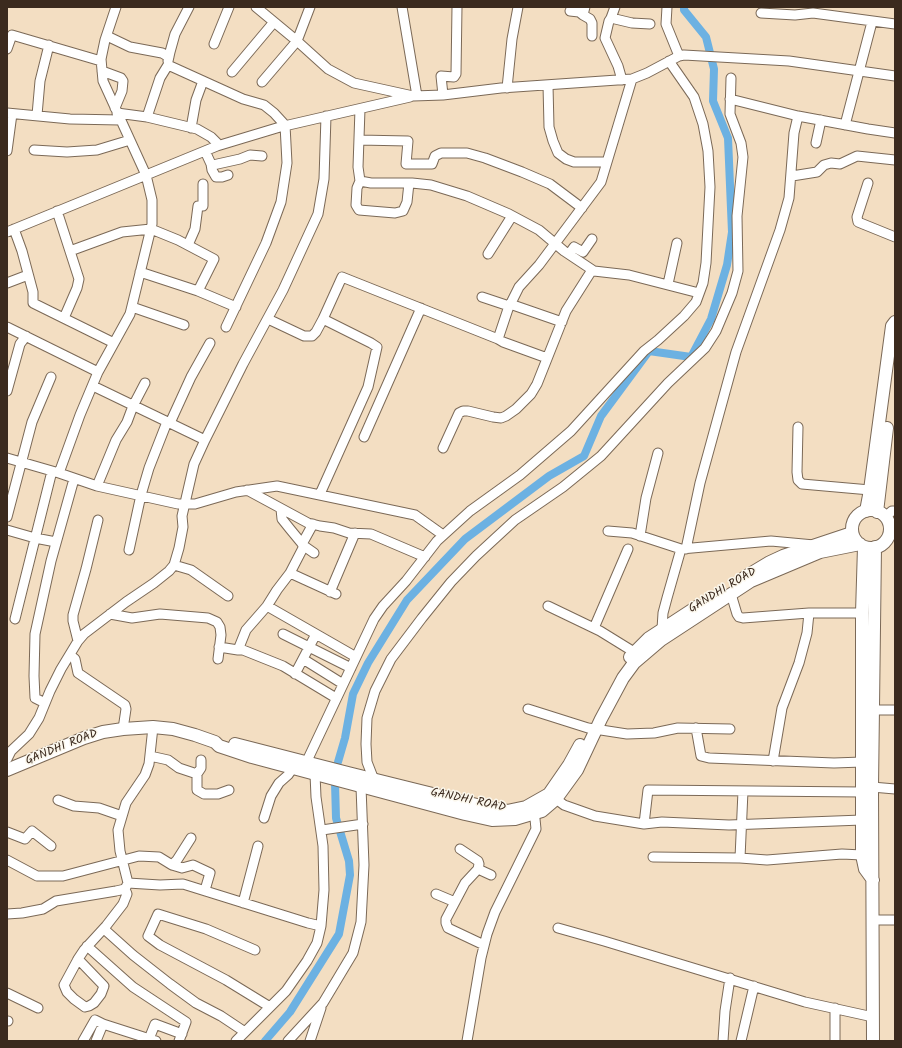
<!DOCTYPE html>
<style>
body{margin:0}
#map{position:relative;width:902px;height:1048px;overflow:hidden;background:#f3dec2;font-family:Kalam,sans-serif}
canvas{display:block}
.frame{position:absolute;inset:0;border:8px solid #3b2a1e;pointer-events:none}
</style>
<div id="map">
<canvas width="902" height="1048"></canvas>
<div class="frame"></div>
</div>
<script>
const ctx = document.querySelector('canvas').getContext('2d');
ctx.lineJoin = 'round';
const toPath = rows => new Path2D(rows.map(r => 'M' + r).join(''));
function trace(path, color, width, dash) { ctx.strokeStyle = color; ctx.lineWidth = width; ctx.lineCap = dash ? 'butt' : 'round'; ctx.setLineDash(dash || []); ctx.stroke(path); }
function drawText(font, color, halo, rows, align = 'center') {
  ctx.font = font + ' Kalam,sans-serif'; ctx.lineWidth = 3; ctx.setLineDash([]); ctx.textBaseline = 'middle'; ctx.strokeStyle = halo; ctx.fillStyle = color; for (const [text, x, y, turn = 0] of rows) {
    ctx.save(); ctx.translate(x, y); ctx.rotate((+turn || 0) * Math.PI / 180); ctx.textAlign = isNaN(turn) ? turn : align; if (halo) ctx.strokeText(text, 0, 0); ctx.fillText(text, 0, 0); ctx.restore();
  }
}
const canal = toPath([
 [338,762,345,738,353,694,368,663,407,600,465,539,549,476,584,456,601,416,649,351,691,357,711,319,727,265,732,232,728,138,713,101,714,69,706,37,684,10,684,7],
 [265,1041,290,1012,339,934,350,875,349,861,336,818,335,783]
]);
const minor = toPath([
 [256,7,297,41,328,69,354,83,413,96,443,95,501,88,632,79,647,73,679,56,684,55,789,61,895,76],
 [402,7,417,96],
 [585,7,583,15,590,19,592,23,592,36],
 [667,7,666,24,679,56],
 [570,11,579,12,583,15],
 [761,13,795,15,813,13,895,24],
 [611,18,615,7],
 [107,36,130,47,162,53,169,57],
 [214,44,229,7],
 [7,49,12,35,101,61],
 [168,61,170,52,175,34,189,7],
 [102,71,121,78,123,81,122,91,115,108],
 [232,72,274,22],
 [622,80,618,66,605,38,609,21,611,18,632,23,650,24],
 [262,82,297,41,310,7],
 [548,85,549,127,553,141,558,153,566,159,574,162,607,162],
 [507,88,512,39,518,7],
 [443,95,441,76,454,77,456,74,457,7],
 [730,99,798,116,868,129,895,133],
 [360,109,358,167,360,181,371,183,412,183,431,185,467,196,509,214,539,230,564,251,594,271,629,275,699,293],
 [7,113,70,119,120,120],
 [117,113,147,117],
 [37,115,40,81,49,45],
 [845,125,872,22],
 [191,128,196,100,203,81],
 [359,140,408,141,406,164,432,164,435,156,441,153,467,153,485,158,522,172,550,184,582,208],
 [816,143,821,120],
 [219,145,211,137,197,129,147,117,160,78,168,65,243,99,264,105,274,113,285,125,287,163,281,202,266,243,226,327],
 [34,150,67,152,97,150,130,140],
 [7,151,12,114],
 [205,151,211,164,213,165,240,159,250,155,262,156],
 [211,164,212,170,216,177,222,177,228,175],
 [792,176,817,172,824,165,831,163,840,164,857,156,895,160],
 [360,181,357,188,356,205,359,210,395,213,403,211,407,202,409,183],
 [868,183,857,217,858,222,895,237],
 [57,211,79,279,77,288,64,318],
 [14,229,22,251,33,292,33,303,114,343],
 [7,232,217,146,280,127,410,97],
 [188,245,195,229,198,206,203,206,203,184],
 [70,251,122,232,151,229,178,240,214,259,198,291,140,272],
 [488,254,512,216],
 [569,254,574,247,583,252,592,239],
 [7,283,28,275],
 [668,284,677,243],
 [198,291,236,307],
 [482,297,509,306],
 [510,304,562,322],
 [132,307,184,325],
 [268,319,304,336,312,336,316,332,323,319,342,277,498,339,503,342,547,358],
 [7,327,98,372],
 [498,339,508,309,519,287,539,265,601,182,632,79],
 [93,386,205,440,194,464,182,516,183,527,179,548,174,565],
 [7,391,20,344,26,336],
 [170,423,191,377,210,343],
 [798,427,797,472,798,480,802,484,870,490],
 [364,437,421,308],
 [205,440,243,364,283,290,318,214,324,179,326,116],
 [443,448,459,413,463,411,468,411,493,417,501,418,506,416,516,409,531,394,537,384,566,311,592,270],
 [7,458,59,473,97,486,178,504,195,504,236,492,277,486,415,515,443,535],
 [59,473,80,415,98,372,130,314,152,224,152,200,146,175,103,81,101,59,105,40,116,7],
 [97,486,116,440,127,422,133,406,145,383],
 [247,490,308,523,320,526,334,528,349,533,371,534,425,557],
 [320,494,368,387,377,347,371,343,323,319],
 [281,509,282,519,290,529,304,546,314,553],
 [7,517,32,422,51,377],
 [885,517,892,511,895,511],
 [7,530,35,538,56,542],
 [608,531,632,533,681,549,771,541,814,545],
 [640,536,646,498,658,453],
 [302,544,313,524],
 [304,546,290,573,336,594],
 [686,549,700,483,736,352,780,230,789,198,794,133,798,116],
 [129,550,141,495,149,468,167,422],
 [290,573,277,590,267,606,246,630,238,650,243,650,283,666,336,698],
 [330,592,355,533],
 [731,594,737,614,739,617,743,618,809,613,862,613],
 [267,606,356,657],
 [548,606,600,631,634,652],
 [110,614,132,618,160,614,208,618,217,622,220,627,221,635,218,659],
 [15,619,52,471],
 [594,628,628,549],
 [662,629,663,613,667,598,681,549],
 [283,634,351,668],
 [78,641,73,621,73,615,86,569,98,520],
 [219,647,238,650],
 [70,655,75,659,78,673,125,705,126,709,123,729],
 [303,659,343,684],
 [295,674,316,634],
 [45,703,35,698,34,676,35,634,51,561,74,479],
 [528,709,588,728,627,734,654,733,678,728,730,729],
 [867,710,895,710],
 [153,727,149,764,145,775,126,803,118,830,120,851,128,883,160,885,183,884,308,923,321,926,317,943,307,961,286,991,236,1041],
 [696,728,701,756,709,758,834,763,862,762],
 [150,756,168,760,179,768,197,774,197,790,204,794,218,794,229,790],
 [7,759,11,751,29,734,39,718,50,691,61,669,78,641,84,634,126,602,154,583,169,571,174,565,191,570,228,596],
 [773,761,782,708,799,663,807,633,809,613],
 [306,763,374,619,383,606,406,581,437,541,470,511,520,475,571,431,644,351,658,340,684,316,696,302,703,283,706,263,710,187,708,151,703,124,694,97,669,61],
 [197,774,201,768,201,760],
 [315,774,316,797,323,846,324,890,321,926],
 [374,780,367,762,366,744,367,718,375,691,391,659,422,618,451,582,476,556,515,520,563,487,601,456,668,383,705,348,716,331,732,293,738,271,737,216,743,157,741,143,730,114,731,78],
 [872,787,895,789],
 [556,799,564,805,595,816,644,824,662,822,729,825,862,820],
 [58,800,74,806,99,808,122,816],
 [264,818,271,796,279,783,288,775,293,768],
 [644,824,648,790,862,792],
 [322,830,363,824],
 [7,832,25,839,32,831,51,846],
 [460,849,478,861,479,864,478,869,465,883,446,919,446,923,448,928,484,945],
 [653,857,740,858,767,860,842,854,862,855],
 [740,858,743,791],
 [7,860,37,876,63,876,139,856,159,857,172,865,177,860,191,838],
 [172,865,182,868,193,865,210,873,205,890],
 [478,869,491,875],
 [436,894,455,902],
 [243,903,258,846],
 [7,914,22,913,43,909,56,901,116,891,125,889,127,885],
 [872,920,895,920],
 [558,928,604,941,805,1002,873,1017],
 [104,929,133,955,170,984,196,1003,221,1016,245,1032],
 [87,946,133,987,186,1022,179,1041],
 [255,950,206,929,158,914,148,936,160,945,226,980,270,1007],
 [78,959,104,986,101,994,94,1003,89,1006,85,1007,74,999,67,992,64,985,77,961,78,959,84,950,106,926,123,904,127,894,125,889],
 [7,993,38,1008],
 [7,1021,8,1021],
 [149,1039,155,1024,182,1034],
 [83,1041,95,1020,103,1024,156,1041],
 [96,1041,103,1024],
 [288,1041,323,1003,353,953,361,922,364,865,361,787],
 [310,1041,321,1008],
 [467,1041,481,958,487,934,495,912,536,829,535,819,533,814],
 [723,1041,725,1011,730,978],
 [741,1041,754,986],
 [835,1041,835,1008]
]);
const major = toPath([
 '852 529a19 19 0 1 1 38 0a19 19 0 1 1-38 0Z',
 [866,511,870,490,892,326,895,322],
 [877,512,887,428],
 [864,547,862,613,862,855,865,869,873,880],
 [745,577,770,562,783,556,852,533],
 [630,657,649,638,698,606],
 [235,744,348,773,485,807,507,811,526,807,549,794,569,765,580,745],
 [7,770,84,738,103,732,123,729,153,727,173,729,195,735,215,742,219,746,252,757,465,814,492,820,515,819,542,811,556,799,577,770,601,719,623,678,634,663,661,640,751,581,820,552,860,544],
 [873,1041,872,787,875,547]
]);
const streetNames = [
 ["GANDHI ROAD",723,591,-31],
 ["GANDHI ROAD",62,748,-22],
 ["GANDHI ROAD",468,801,12]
];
trace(canal, '#6cb1e2', 8);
trace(minor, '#7b6957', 11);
trace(major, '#7b6957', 14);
trace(minor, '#fff', 9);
trace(major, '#fff', 12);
drawText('12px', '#3b2a1e', '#fbf7ec', streetNames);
</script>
